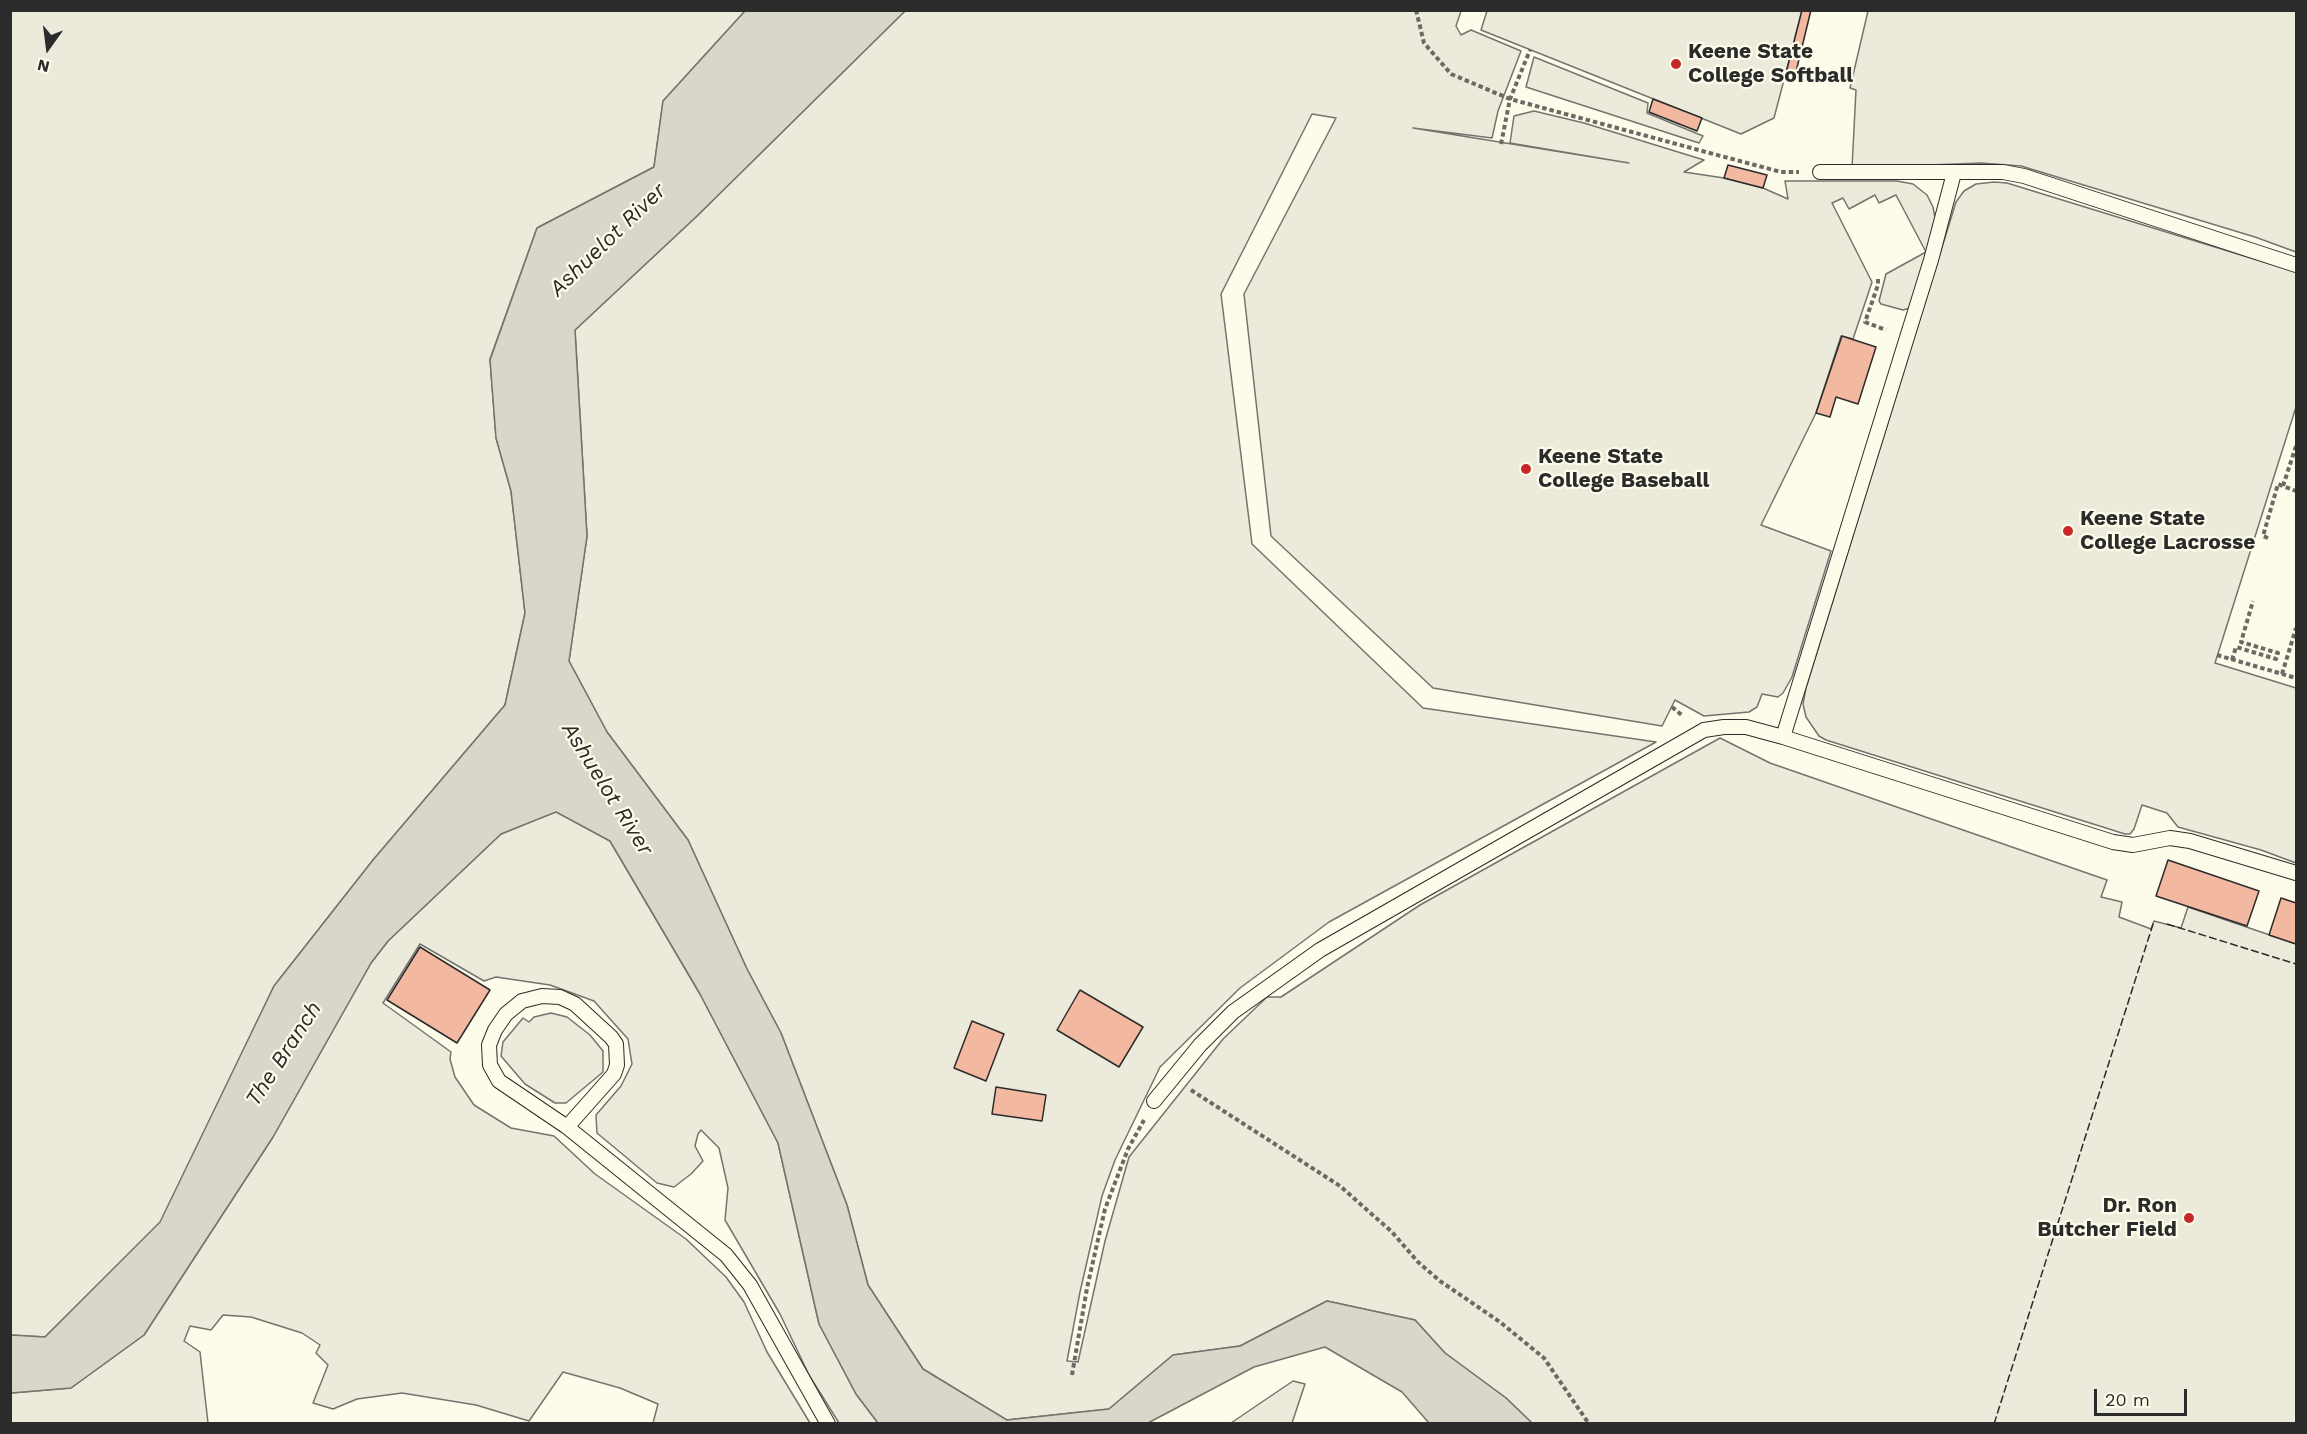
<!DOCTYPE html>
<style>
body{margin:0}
#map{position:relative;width:2307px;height:1434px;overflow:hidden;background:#fdfbea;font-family:"Work Sans",sans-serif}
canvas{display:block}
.frame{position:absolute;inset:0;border:12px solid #2b2b2b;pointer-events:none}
.north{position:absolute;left:18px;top:18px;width:60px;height:60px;-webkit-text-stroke:4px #fdfbea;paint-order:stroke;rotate:194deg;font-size:16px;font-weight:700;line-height:24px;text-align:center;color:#2b2b2b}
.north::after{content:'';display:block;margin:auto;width:21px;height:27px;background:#2b2b2b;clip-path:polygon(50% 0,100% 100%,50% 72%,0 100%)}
.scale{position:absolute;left:2094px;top:1389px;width:93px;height:27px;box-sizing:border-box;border:3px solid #2b2b2b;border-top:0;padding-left:8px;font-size:18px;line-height:21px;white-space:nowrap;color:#2b2b2b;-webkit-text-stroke:4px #fdfbea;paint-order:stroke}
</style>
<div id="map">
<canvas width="2307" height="1434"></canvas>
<div class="frame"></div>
<div class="north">N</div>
<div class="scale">20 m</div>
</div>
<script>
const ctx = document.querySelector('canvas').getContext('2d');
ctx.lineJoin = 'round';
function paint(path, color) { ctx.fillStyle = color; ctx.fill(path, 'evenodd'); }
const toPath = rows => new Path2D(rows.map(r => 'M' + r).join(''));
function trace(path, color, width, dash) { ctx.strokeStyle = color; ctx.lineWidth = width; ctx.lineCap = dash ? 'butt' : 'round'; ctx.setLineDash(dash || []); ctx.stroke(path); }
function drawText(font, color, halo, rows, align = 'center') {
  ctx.font = font + ' "Work Sans",sans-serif'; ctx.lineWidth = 4.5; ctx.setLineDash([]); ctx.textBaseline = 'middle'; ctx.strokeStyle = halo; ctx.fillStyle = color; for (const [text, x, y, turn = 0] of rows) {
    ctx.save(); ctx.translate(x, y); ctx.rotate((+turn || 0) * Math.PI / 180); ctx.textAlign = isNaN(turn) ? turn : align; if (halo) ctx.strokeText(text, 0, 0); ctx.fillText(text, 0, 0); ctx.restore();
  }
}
const green = toPath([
 [10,11,745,11,663,101,654,167,537,228,490,359,496,438,511,491,525,613,505,705,373,860,274,986,161,1222,45,1337,10,1335,10,11],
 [905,11,1461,11,1456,26,1461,35,1471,30,1521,51,1498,111,1492,138,1413,128,1629,163,1510,143,1514,116,1534,111,1584,123,1704,160,1684,172,1724,178,1763,188,1788,199,1785,181,1897,181,1913,184,1927,195,1933,207,1935,218,1926,253,1910,308,1903,310,1881,304,1879,301,1886,274,1926,252,1896,195,1879,203,1875,195,1849,209,1843,198,1832,203,1872,282,1853,339,1841,336,1816,413,1761,525,1831,551,1792,677,1783,693,1778,697,1762,694,1757,707,1749,712,1704,716,1675,700,1662,726,1433,688,1271,536,1244,294,1336,118,1312,114,1221,294,1252,544,1423,708,1656,742,1329,922,1240,988,1160,1067,1115,1160,1102,1196,1080,1292,1067,1361,1078,1362,1105,1241,1129,1157,1223,1039,1267,997,1281,997,1420,905,1720,738,1770,763,2107,880,2101,897,2122,902,2119,917,2151,929,2154,921,2181,928,2188,907,2296,944,2296,1423,1532,1423,1506,1398,1445,1353,1415,1320,1327,1301,1240,1346,1173,1355,1109,1409,1006,1420,923,1369,868,1285,847,1205,781,1033,747,969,688,840,607,732,569,661,587,536,575,330,697,216,905,11],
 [1487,11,1802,11,1774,118,1741,134,1481,30,1487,11],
 [1868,11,2296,11,2296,252,2255,237,2021,166,1981,163,1852,168,1856,90,1850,88,1868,11],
 [1534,57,1648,103,1647,113,1703,136,1699,143,1526,87,1534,57],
 [1994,182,2007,183,2296,272,2296,407,2215,663,2296,688,2296,863,2261,850,2178,827,2167,813,2142,805,2134,829,2130,834,2125,834,1826,740,1819,736,1806,717,1803,704,1806,688,1956,202,1964,191,1976,184,1994,182],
 [556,811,610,841,700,994,778,1143,819,1324,856,1394,878,1423,839,1423,809,1375,780,1314,725,1220,728,1188,719,1148,701,1130,698,1134,695,1146,703,1161,691,1174,674,1187,657,1183,597,1133,596,1115,621,1086,632,1064,628,1039,594,1001,550,985,496,977,484,981,420,944,383,1003,451,1052,450,1059,455,1077,474,1105,511,1128,554,1136,595,1174,686,1239,726,1277,744,1302,767,1352,810,1423,653,1423,658,1404,620,1388,563,1372,529,1421,476,1405,402,1393,357,1399,333,1409,313,1403,328,1365,316,1353,320,1345,302,1333,251,1317,223,1315,211,1330,190,1326,184,1341,200,1352,208,1423,11,1424,11,1393,71,1388,144,1335,273,1137,371,963,388,941,501,834,556,811],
 [551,1013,567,1017,590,1035,603,1051,603,1072,566,1103,555,1103,525,1084,501,1056,503,1042,523,1018,529,1022,534,1017,551,1013]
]);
const parking = toPath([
 [1293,1381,1305,1384,1292,1423,1231,1423,1293,1381]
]);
const water = toPath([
 [745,11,905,11,697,216,575,330,587,536,569,661,607,732,688,840,747,969,781,1033,847,1205,868,1285,923,1369,1007,1420,1109,1409,1173,1355,1240,1346,1327,1301,1415,1320,1445,1353,1506,1398,1532,1423,1429,1423,1402,1392,1325,1347,1254,1367,1148,1423,878,1423,856,1394,819,1324,778,1143,700,994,610,841,556,812,501,834,388,941,371,963,273,1137,144,1335,71,1388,11,1393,11,1335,45,1337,160,1222,274,986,373,860,505,705,525,613,511,491,496,438,490,360,537,228,654,167,663,101,745,11]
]);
const building = toPath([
 [1802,10,1811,10,1794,80,1785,77,1802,10],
 [1653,99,1702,118,1697,131,1649,112,1653,99],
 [1728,165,1767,175,1763,188,1724,178,1728,165],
 [1842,336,1876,347,1858,404,1836,397,1830,417,1816,413,1842,336],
 [2168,860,2259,891,2247,926,2156,896,2168,860],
 [2281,898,2296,903,2296,944,2269,935,2281,898],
 [420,947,490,990,457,1043,387,1000,420,947],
 [1080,990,1143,1027,1119,1067,1057,1030,1080,990],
 [972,1021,1004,1034,986,1081,954,1068,972,1021],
 [996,1087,1046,1095,1042,1121,992,1114,996,1087]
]);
const path = toPath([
 [1416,10,1424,43,1451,74,1484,88,1510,99,1706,152,1781,172,1799,172],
 [1501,144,1510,99,1530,50],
 [1878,279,1878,285,1865,322,1886,330],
 [2296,446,2283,486,2296,491],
 [2268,538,2263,536,2278,484,2283,486],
 [2217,655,2296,678],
 [2232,660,2236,647,2276,659,2278,653,2241,642,2253,601],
 [2282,674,2296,628],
 [1672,707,1683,716],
 [1191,1090,1340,1186,1392,1232,1418,1262,1440,1281,1500,1322,1544,1358,1589,1424],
 [1072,1375,1087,1288,1105,1209,1128,1149,1144,1120]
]);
const service = toPath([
 [1820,172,2003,172,2024,176,2296,265],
 [1783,737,1931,260,1954,173],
 [1154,1101,1200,1045,1233,1012,1320,950,1704,730,1724,727,1746,727,1783,737,2113,842,2133,845,2170,838,2190,841,2296,873],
 [567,1127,614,1074,617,1065,616,1044,611,1037,575,1004,560,997,542,996,522,1001,506,1014,495,1030,489,1045,490,1065,499,1081,567,1127,726,1255,750,1285,828,1424]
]);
const fence = toPath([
 [2167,924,2296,964],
 [1994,1424,2154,921]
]);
const markers = [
 [1676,64,6,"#c62828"],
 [1526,469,6,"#c62828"],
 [2068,531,6,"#c62828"],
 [2189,1218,6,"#c62828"]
];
const poiNames = [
 ["Keene State",1688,52],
 ["College Softball",1688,76],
 ["Keene State",1538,457],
 ["College Baseball",1538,481],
 ["Keene State",2080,519],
 ["College Lacrosse",2080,543],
 ["Dr. Ron",2177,1206,"right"],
 ["Butcher Field",2177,1230,"right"]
];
const waterNames = [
 ["Ashuelot River",608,240,-44],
 ["Ashuelot River",607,789,58],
 ["The Branch",284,1054,-57]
];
paint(green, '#ecebdb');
trace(green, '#74746e', 1.5);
paint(parking, '#eceadb');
trace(parking, '#74746e', 1.5);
paint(water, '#d8d7c9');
trace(water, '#74746e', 1.5);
paint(building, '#f2b8a0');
trace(building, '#2b2b2b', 1.5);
trace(service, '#2b2b2b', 16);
trace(path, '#6a6964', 4, [4.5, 3]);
trace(service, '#fdfbea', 14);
trace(fence, '#2b2b2b', 1.5, [8, 3]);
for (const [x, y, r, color] of markers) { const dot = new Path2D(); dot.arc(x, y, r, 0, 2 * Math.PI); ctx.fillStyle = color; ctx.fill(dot); trace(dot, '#fdfbea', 2); }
drawText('bold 21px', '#2b2b2b', '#fdfbea', poiNames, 'left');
drawText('italic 22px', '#2b2b2b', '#fdfbea', waterNames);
</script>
